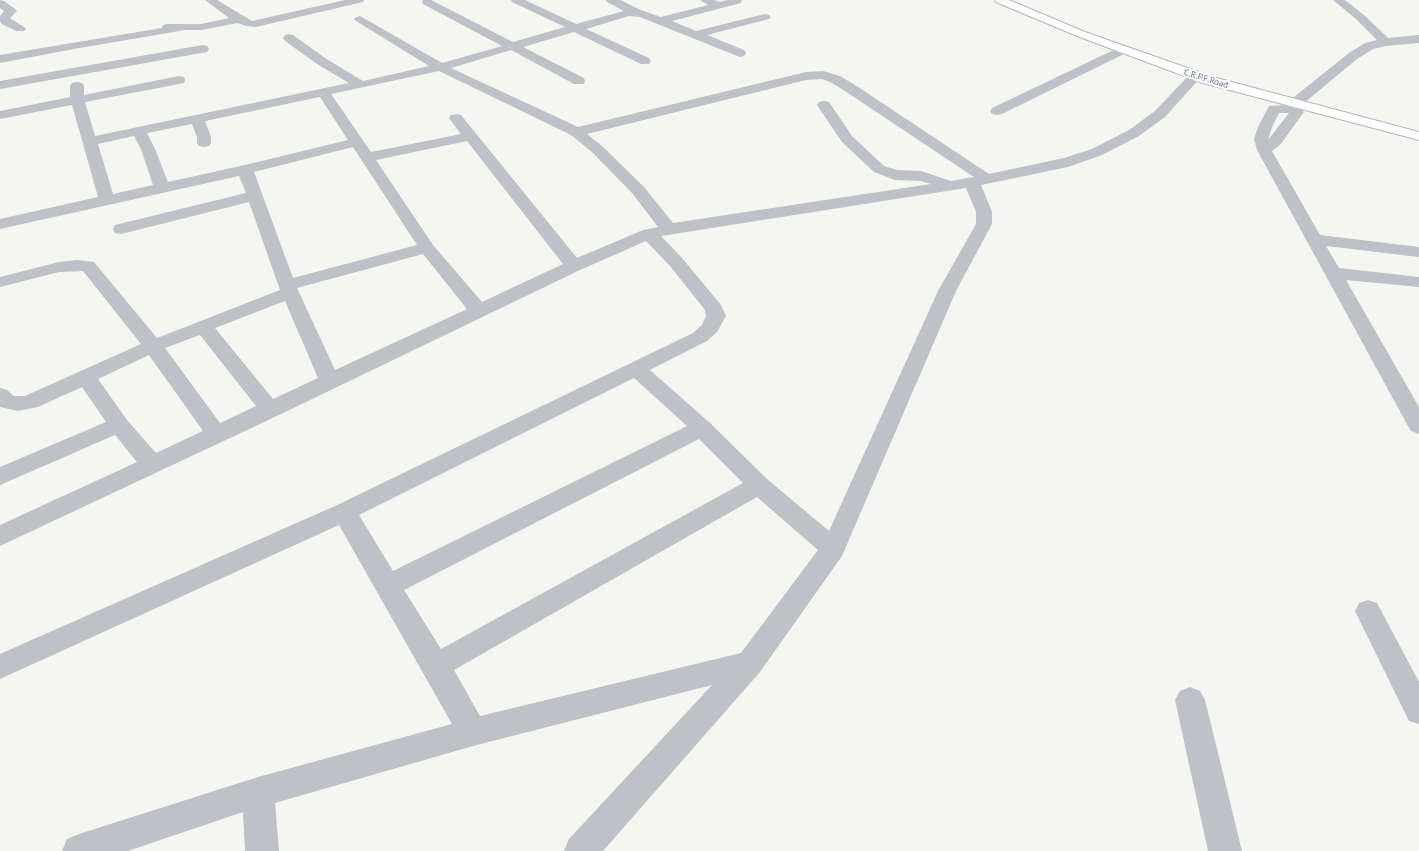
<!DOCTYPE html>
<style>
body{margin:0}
canvas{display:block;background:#f5f5f2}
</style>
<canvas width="1419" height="851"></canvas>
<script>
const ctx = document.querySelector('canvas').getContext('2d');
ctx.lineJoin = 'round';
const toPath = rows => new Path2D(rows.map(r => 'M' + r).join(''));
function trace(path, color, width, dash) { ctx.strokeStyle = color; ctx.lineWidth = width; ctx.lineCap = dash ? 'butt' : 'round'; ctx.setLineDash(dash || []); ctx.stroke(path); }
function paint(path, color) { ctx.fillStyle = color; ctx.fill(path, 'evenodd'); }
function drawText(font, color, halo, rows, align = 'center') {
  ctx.font = font + ' "PT Sans",sans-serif'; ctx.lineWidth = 4; ctx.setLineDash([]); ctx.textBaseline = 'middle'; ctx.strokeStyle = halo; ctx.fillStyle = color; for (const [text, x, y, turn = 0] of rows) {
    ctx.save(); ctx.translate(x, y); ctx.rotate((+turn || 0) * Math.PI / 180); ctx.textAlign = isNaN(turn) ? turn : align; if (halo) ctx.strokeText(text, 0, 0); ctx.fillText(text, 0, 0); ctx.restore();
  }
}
const minor = toPath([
 [0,0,4,1,15,9,17,11,10,18,24,27,26,29,24,31,16,31,2,24,0,21,0,16,4,11,0,8,0,0],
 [205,0,217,0,252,21,345,0,364,0,363,2,256,27,246,26,238,23,201,30,185,30,74,49,0,63,0,55,162,28,163,25,167,24,201,24,229,18,205,0],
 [423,0,431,0,513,42,565,27,512,2,511,0,525,0,576,24,624,11,607,2,606,0,620,0,641,10,661,17,708,5,700,0,714,0,719,2,728,0,742,0,741,3,672,21,696,31,765,14,769,15,771,17,769,19,707,35,744,50,746,53,744,56,740,57,640,17,629,16,586,29,649,58,651,61,649,64,641,64,574,32,523,47,584,78,585,81,584,84,574,84,511,50,451,68,578,127,806,72,823,71,840,76,855,85,989,174,1064,158,1092,149,1129,130,1155,111,1191,73,1201,73,1202,76,1165,117,1139,136,1102,155,1068,167,981,185,992,212,992,224,956,291,842,556,760,672,603,851,564,851,569,839,712,685,473,746,275,803,279,851,245,851,243,812,128,851,62,851,67,839,79,834,258,777,452,724,339,525,0,679,0,654,335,506,693,333,702,325,706,316,705,310,670,266,646,241,580,270,279,415,0,546,0,525,137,462,115,435,0,485,0,467,106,422,82,387,38,407,18,411,0,407,0,388,7,390,14,396,25,396,141,344,83,271,59,272,0,287,0,277,59,262,77,260,94,262,157,338,280,290,249,202,121,234,115,233,113,229,115,225,246,193,239,176,0,229,0,219,98,197,72,105,0,119,0,111,70,97,70,86,72,83,77,82,82,83,84,86,84,95,179,76,184,77,185,80,184,83,179,84,85,102,95,136,349,83,317,64,285,41,283,38,285,35,289,34,293,35,325,58,363,81,429,66,356,21,354,19,356,17,360,16,442,63,502,46,423,4,422,2,423,0],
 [439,71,571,135,592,152,632,193,658,227,643,230,577,258,461,115,456,114,451,115,449,118,461,134,371,152,331,94,439,71],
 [822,79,830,82,845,91,974,177,951,181,921,171,897,170,884,166,852,136,829,102,824,101,819,102,817,105,842,142,874,172,895,180,920,181,931,184,673,223,644,187,602,146,587,134,806,80,822,79],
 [320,97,348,140,245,165,168,182,155,149,147,133,192,124,197,137,197,143,199,146,204,147,209,146,211,143,211,137,205,121,320,97],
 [134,136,141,149,153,185,113,194,98,144,134,136],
 [467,141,563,264,482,302,433,245,376,160,467,141],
 [353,147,417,245,293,278,254,172,353,147],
 [966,188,976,212,976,224,938,291,829,531,767,479,710,423,650,370,707,341,717,332,726,316,721,305,682,258,661,236,966,188],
 [423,254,467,309,335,370,297,288,423,254],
 [285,301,318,378,273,399,215,328,285,301],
 [200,335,256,406,220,423,165,348,200,335],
 [149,355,203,431,156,453,127,420,98,379,149,355],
 [634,378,687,426,393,571,359,515,634,378],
 [699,439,743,483,441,649,404,590,699,439],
 [757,497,818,550,741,653,480,716,454,670,757,497],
 [1333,0,1345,0,1364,15,1388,38,1419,35,1419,43,1385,46,1373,49,1357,59,1304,103,1300,108,1304,112,1280,145,1272,151,1320,235,1419,247,1419,257,1326,246,1339,268,1419,277,1419,287,1346,280,1419,407,1419,434,1411,431,1408,426,1257,150,1254,139,1258,127,1269,106,1288,105,1294,97,1349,53,1365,43,1377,40,1356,19,1333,0],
 [1279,113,1289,113,1268,140,1272,127,1279,113],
 [203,45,207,46,209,49,207,52,0,89,0,81,203,45],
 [1122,46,1126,47,1128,50,1126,53,1002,114,997,115,992,114,990,111,992,108,1122,46],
 [1368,600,1377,603,1419,682,1419,724,1409,721,1355,611,1359,603,1368,600],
 [1190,687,1200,691,1205,700,1242,851,1208,851,1175,700,1180,691,1190,687]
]);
const major = toPath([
 [995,0,1009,0,1085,32,1213,77,1419,132,1419,140,1203,83,1077,36,996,2,995,0]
]);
const farStreetnames = [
 ["C.R.P.F.Road",1206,79,17]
];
trace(major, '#b2b5b9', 2);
paint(minor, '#bec1c5');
paint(major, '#fff');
drawText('9px', '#677380', '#fff', farStreetnames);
</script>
